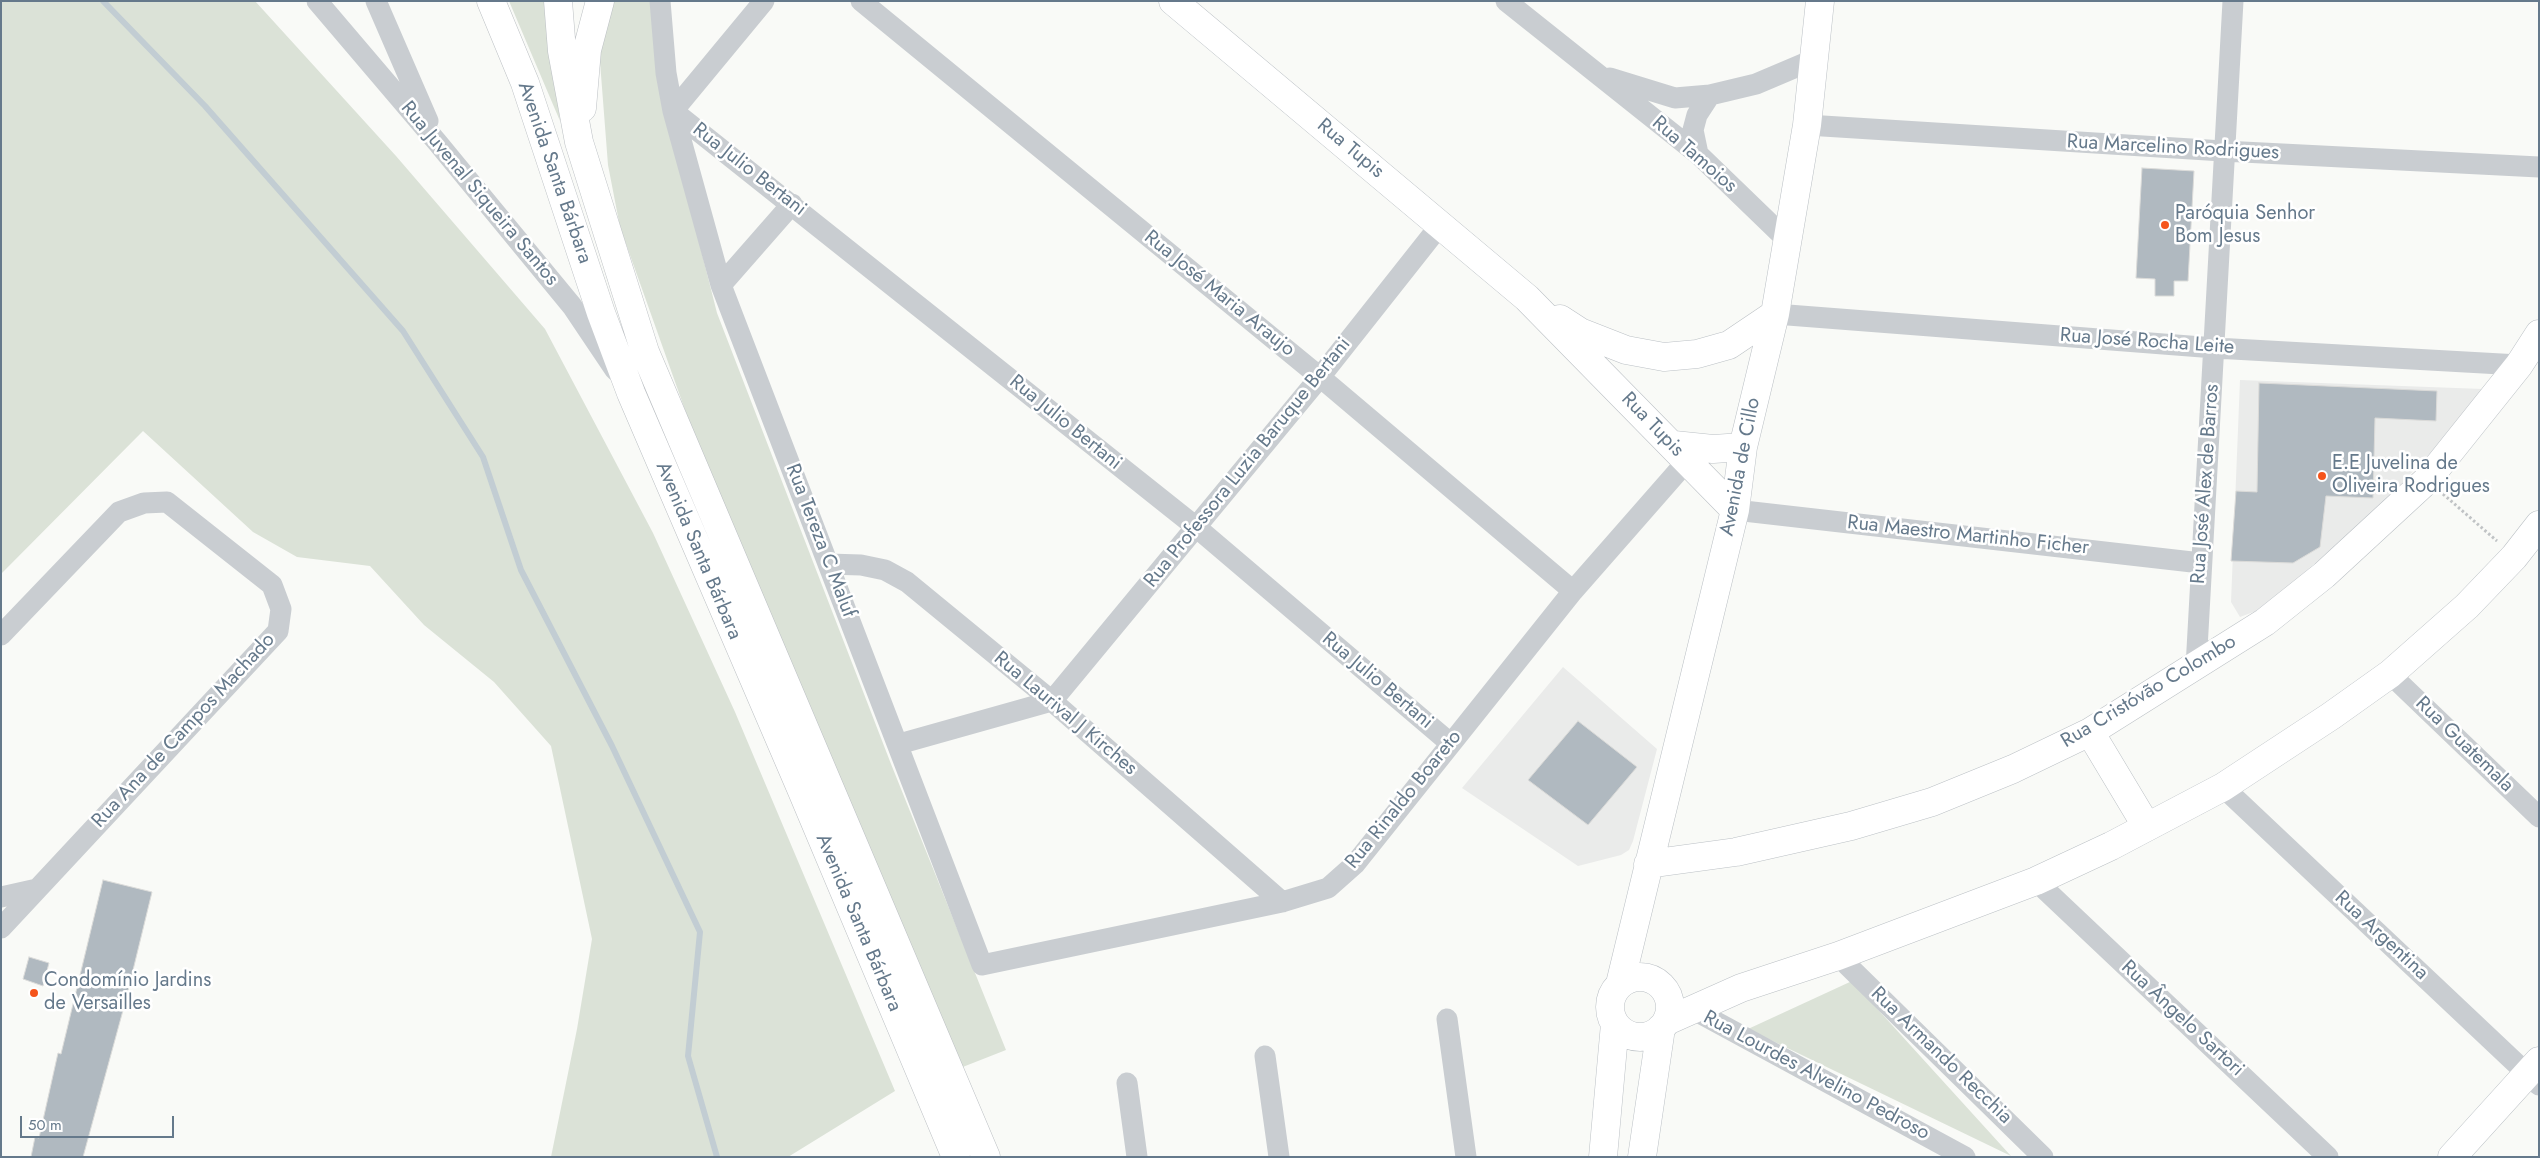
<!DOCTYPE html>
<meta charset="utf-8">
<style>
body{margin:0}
#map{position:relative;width:2540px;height:1158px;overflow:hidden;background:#f9faf7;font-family:Jost,sans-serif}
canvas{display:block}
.frame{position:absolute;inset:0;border:2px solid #65798b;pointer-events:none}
.scale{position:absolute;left:20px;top:1116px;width:154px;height:22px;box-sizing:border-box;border:2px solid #65798b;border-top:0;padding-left:6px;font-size:15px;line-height:18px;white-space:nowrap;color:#65798b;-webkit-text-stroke:4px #fff;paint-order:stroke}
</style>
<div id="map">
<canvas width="2540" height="1158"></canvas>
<div class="frame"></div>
<div class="scale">50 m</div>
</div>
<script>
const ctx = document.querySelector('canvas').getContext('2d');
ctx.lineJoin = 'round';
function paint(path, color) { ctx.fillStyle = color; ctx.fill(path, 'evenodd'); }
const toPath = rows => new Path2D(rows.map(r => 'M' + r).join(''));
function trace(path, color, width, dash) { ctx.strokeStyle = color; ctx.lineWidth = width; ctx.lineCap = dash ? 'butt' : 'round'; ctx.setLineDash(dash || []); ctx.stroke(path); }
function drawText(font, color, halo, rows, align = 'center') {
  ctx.font = font + ' Jost,sans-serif'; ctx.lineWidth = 5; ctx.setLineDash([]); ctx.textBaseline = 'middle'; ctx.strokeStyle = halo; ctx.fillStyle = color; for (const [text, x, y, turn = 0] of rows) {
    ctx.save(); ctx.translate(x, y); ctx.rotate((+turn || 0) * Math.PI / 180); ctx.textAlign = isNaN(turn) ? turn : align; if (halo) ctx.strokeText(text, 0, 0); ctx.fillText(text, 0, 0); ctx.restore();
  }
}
const built = toPath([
 [2240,380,2483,389,2460,422,2376,510,2298,578,2256,611,2240,617,2231,602],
 [1563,667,1657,749,1633,841,1629,850,1621,855,1578,866,1462,788]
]);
const green = toPath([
 [1,1,255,1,396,156,545,329,653,533,735,712,895,1091,788,1157,551,1157,577,1029,592,939,551,746,494,682,424,625,370,566,297,557,253,532,143,431,1,574],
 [509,1,545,1,560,121],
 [613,1,658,1,665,108,717,313,891,764,1006,1050,950,1072,711,483,620,227,608,165,599,49],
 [1852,981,2011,1156,1748,1029]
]);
const stream = toPath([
 [103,1,205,106,403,331,483,457,521,570,612,746,700,932,688,1056,717,1157]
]);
const building = toPath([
 [2142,168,2194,171,2188,281,2174,281,2174,296,2155,296,2155,279,2136,278,2142,168],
 [2259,383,2437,391,2436,421,2375,418,2373,498,2326,496,2320,547,2293,563,2231,561,2236,491,2257,492,2259,383],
 [1578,721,1637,767,1588,825,1528,780,1578,721],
 [103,880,152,892,125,1003,83,1157,31,1157,35,1137,39,1138,58,1053,61,1054,103,880],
 [29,957,49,963,43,986,23,979,29,957]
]);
const path = toPath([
 [2443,494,2497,541]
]);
const street = toPath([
 [317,1,437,142,572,306,615,370],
 [376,1,428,121],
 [660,1,666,73,673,111,721,285,982,965,1282,902,1328,888,1355,864,1573,591,1687,461],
 [861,1,1320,377,1573,591],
 [1506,1,1698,154,1787,240],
 [1610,78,1675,98,1710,95,1756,84,1815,59],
 [673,111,1196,527,1450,743],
 [673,111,764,1],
 [1807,125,2223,151,2539,167],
 [1698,154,1693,130,1697,115,1710,95],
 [721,285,792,204],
 [1775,314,2215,348,2519,365],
 [1735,510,2201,563],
 [828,564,861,565,885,570,907,582,1052,701,1282,902],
 [1,635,119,512,144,503,167,502,272,585,281,609,278,631,1,928],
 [2196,667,2233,1],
 [2390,674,2539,817],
 [899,744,1052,701,1320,377,1441,224],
 [2223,787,2539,1085],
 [2036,881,2328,1157],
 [1,897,37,889],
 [1838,956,2043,1157],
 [1694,1010,1965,1157],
 [1447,1019,1466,1157],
 [1265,1056,1279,1157],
 [1127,1083,1137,1157]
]);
const secondary = toPath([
 [1173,1,1527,298,1735,510],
 [1560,319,1580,332,1626,350,1664,357,1697,354,1729,345,1775,314],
 [1674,445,1713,449,1743,447],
 [2090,732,2147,827],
 [1648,864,1736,852,1851,826,1932,802,2013,769,2090,732,2265,622,2324,575,2427,480,2519,365,2539,334],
 '1610 1007a30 30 0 1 1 60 0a30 30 0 1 1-60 0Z',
 [1620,984,1735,510,1743,447,1775,314,1807,125,1820,1],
 [1667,1021,1741,988,1838,956,2036,881,2111,846,2223,787,2331,716,2390,674,2467,606,2514,557,2539,525],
 [1603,1157,1615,1024],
 [1642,1157,1661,1028],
 [2452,1157,2539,1061]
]);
const primary = toPath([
 [491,1,525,83,601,313,631,393,802,791,956,1157],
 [558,1,562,51,579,142,645,352,986,1157],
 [582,108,587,50,600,1]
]);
const markers = [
 [2165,225,5,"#f5541b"],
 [2322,476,5,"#f5541b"],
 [34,993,5,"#f5541b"]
];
const streetNames = [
 ["Rua Marcelino Rodrigues",2173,148,3],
 ["Rua Tupis",1350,149,40],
 ["Rua Tamoios",1694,155,41],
 ["Rua Julio Bertani",749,170,38],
 ["Avenida Santa Bárbara",554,173,71],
 ["Rua Juvenal Siqueira Santos",479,194,50],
 ["Rua José Maria Araujo",1219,294,39],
 ["Rua José Rocha Leite",2147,342,4],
 ["Rua Julio Bertani",1065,423,39],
 ["Rua Tupis",1652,425,46],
 ["Rua Professora Luzia Baruque Bertani",1248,463,-51],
 ["Avenida de Cillo",1741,467,-79],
 ["Rua José Alex de Barros",2206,484,-86],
 ["Rua Maestro Martinho Ficher",1968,536,6],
 ["Rua Tereza C Maluf",820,541,69],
 ["Avenida Santa Bárbara",698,551,67],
 ["Rua Julio Bertani",1377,681,40],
 ["Rua Cristóvão Colombo",2149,692,-31],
 ["Rua Laurival J Kirches",1065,714,40],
 ["Rua Ana de Campos Machado",184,731,-47],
 ["Rua Guatemala",2464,745,44],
 ["Rua Rinaldo Boareto",1404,800,-51],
 ["Avenida Santa Bárbara",858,923,67],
 ["Rua Argentina",2381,936,43],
 ["Rua Ângelo Sartori",2182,1019,43],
 ["Rua Armando Recchia",1941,1056,44],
 ["Rua Lourdes Alvelino Pedroso",1816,1076,28]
];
const poiNames = [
 ["Paróquia Senhor",2175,214],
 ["Bom Jesus",2175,237],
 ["E.E Juvelina de",2332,464],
 ["Oliveira Rodrigues",2332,487],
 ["Condomínio Jardins",44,981],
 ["de Versailles",44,1004]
];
paint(built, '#eaebea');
paint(green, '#dbe2d7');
trace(stream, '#c2cdd3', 6);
paint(building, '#b0b9c0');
trace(building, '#dbdbd9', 1);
trace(secondary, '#bbc0c5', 29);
trace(primary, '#bcc0c4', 29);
trace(path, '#c0c3c5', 3, [2.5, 2.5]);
trace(street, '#c9cdd1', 21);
trace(secondary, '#fff', 28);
trace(primary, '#fff', 28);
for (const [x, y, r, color] of markers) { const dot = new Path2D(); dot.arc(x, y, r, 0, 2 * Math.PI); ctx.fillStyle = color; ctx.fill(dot); trace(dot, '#fff', 2); }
drawText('20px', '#65798b', '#fff', streetNames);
drawText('20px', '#65798b', '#fff', poiNames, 'left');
</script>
